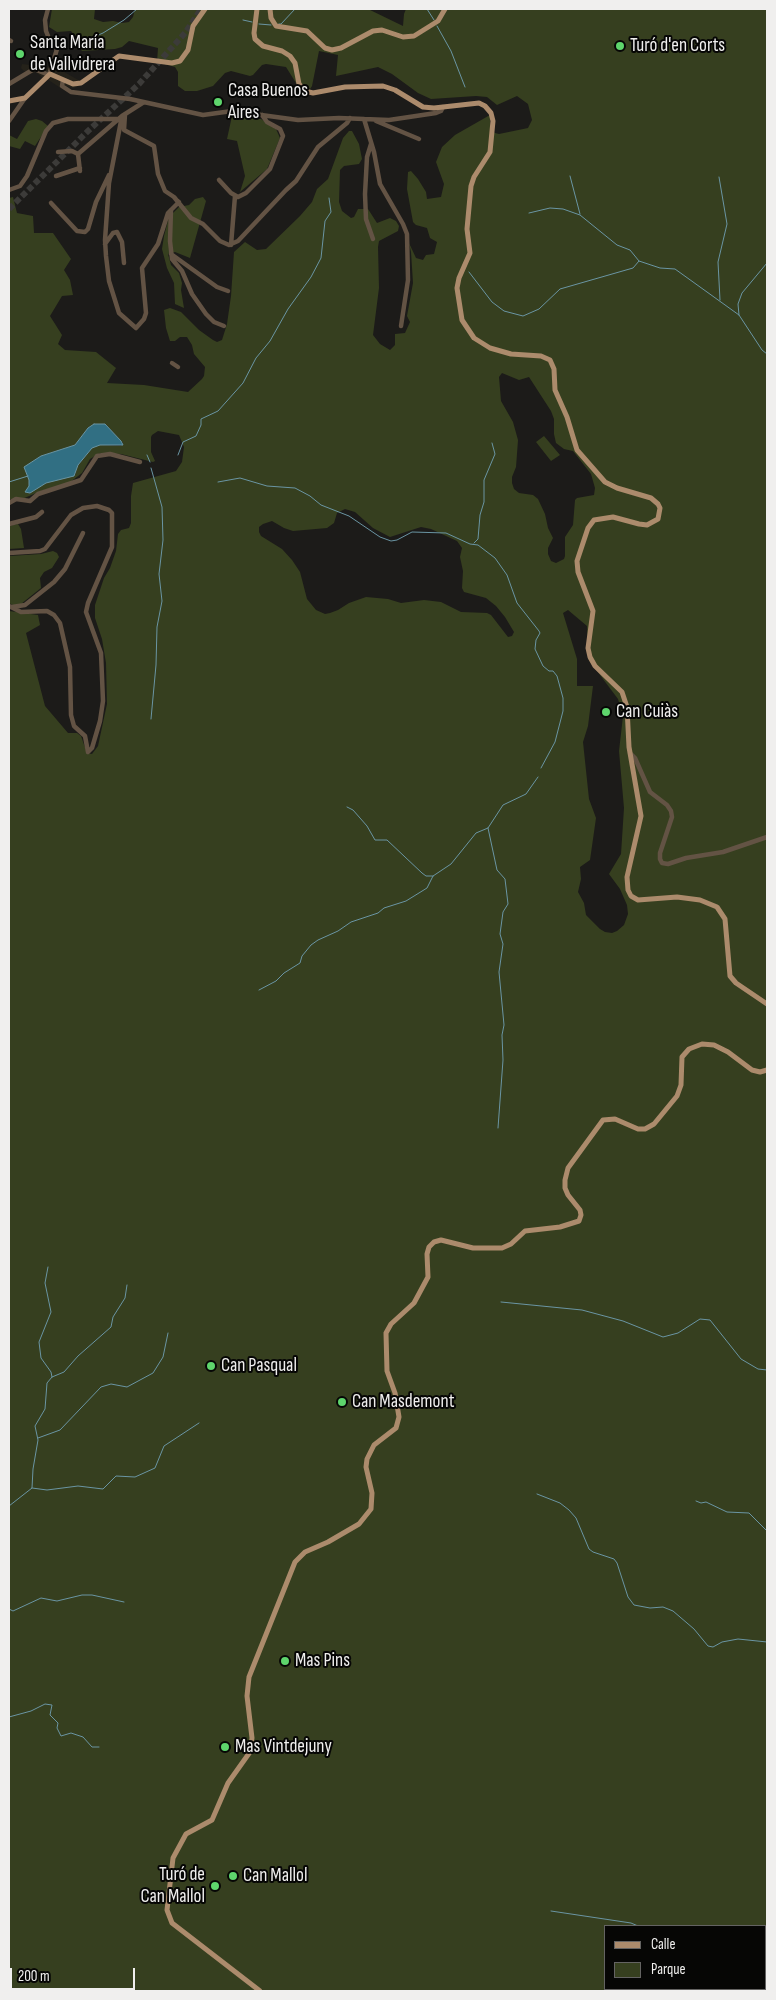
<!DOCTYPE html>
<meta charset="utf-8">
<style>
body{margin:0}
#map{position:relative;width:776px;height:2000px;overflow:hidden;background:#1c1b19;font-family:"Sofia Sans Condensed",sans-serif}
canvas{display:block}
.frame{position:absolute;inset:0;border:10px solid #f0efee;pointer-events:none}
.legend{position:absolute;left:604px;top:1925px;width:162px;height:65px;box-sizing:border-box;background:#060605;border:1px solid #646362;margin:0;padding:6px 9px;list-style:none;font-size:15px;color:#f0efee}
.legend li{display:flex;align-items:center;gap:10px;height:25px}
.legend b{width:25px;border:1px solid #646362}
.scale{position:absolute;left:10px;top:1968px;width:125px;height:22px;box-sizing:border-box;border:2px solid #f0efee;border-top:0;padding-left:6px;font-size:15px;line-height:18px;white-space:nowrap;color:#f0efee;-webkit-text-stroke:4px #060605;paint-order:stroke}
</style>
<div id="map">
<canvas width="776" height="2000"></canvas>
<div class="frame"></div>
<ul class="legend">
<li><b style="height:6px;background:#ac8b6c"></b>Calle</li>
<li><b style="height:14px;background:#363f1f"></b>Parque</li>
</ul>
<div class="scale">200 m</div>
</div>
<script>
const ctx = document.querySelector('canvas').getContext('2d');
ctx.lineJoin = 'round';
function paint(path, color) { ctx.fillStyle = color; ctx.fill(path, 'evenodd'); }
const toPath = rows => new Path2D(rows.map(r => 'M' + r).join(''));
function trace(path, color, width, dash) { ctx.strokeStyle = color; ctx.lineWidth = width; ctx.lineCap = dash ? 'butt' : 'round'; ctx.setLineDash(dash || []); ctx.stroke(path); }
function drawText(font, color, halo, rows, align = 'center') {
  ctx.font = font + ' "Sofia Sans Condensed",sans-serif'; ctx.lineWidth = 4; ctx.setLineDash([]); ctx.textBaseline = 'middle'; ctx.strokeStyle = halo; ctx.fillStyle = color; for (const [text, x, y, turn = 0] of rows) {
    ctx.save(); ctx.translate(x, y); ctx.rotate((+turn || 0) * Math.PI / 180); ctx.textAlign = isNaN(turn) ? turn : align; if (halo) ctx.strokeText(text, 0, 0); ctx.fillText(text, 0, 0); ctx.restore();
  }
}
const built = toPath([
 [22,64,48,67,50,64,80,81,77,87,73,88,64,85,62,89,47,79,45,80,36,72,30,74,24,71,21,68]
]);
const green = toPath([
 [52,9,95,9,94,19,103,22,113,21,122,23,129,22,133,17,135,9,368,9,403,26,404,14,406,9,767,9,767,1991,9,1991,9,611,38,615,40,625,26,633,45,706,68,733,77,733,81,736,87,753,92,754,98,746,107,704,106,663,102,639,95,618,95,605,104,578,110,568,116,551,118,534,121,530,129,528,131,523,131,496,133,483,176,471,182,462,184,447,179,435,158,431,152,435,151,437,151,452,155,461,153,462,121,454,100,453,90,459,82,473,69,483,41,491,22,499,9,499,9,198,13,197,17,213,33,216,34,233,53,233,71,259,64,270,70,280,73,295,62,296,50,316,62,335,58,344,65,350,96,352,116,368,107,383,144,385,188,392,202,379,204,376,205,367,194,354,192,345,187,337,180,337,175,341,170,341,166,328,164,310,170,308,181,312,199,330,213,340,217,342,222,340,227,324,231,296,234,252,245,242,257,250,266,249,300,216,312,202,317,189,328,179,343,138,349,131,352,131,359,144,362,159,359,164,344,166,340,170,339,202,342,211,351,218,354,217,358,209,368,209,377,223,390,218,396,221,399,226,398,231,379,241,378,247,379,288,373,335,380,344,390,350,395,345,395,334,405,333,410,322,407,316,413,283,411,252,409,243,416,258,423,260,426,255,434,254,437,242,430,238,427,228,416,225,413,222,407,189,408,172,411,171,418,179,426,192,427,199,441,197,444,184,436,162,442,147,455,135,490,115,490,128,495,133,499,134,528,128,532,120,528,104,517,96,497,105,487,97,476,96,431,99,418,93,392,74,378,67,336,76,338,55,319,51,312,86,310,89,296,83,286,67,266,64,262,65,253,75,250,76,231,71,225,73,213,86,197,91,185,91,178,86,178,72,175,67,157,62,158,48,129,41,122,47,115,49,82,51,79,47,77,39,71,31,57,32,49,27],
 [502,373,519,380,529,377,551,411,554,419,554,434,556,443,564,449,573,451,591,474,595,488,594,495,577,498,575,500,573,525,565,537,565,556,564,559,556,563,551,561,548,554,548,548,553,538,548,528,545,514,538,499,533,495,519,493,514,489,512,483,512,477,516,467,518,440,513,422,501,401,499,377],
 [98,424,105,424,109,428,123,443,121,446,100,445,92,448,77,467,75,475,46,483,30,493,25,492,29,486,29,480,25,467,41,456,75,445,89,427],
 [345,509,355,512,373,528,390,537,421,527,431,529,457,541,462,548,460,557,463,571,462,588,464,592,486,598,496,606,505,617,514,632,512,636,508,637,491,615,487,613,461,612,441,602,424,600,401,603,388,599,366,597,349,603,338,610,330,613,325,614,316,610,307,599,300,572,292,560,282,549,261,536,259,532,259,527,263,524,272,521,284,528,293,531,327,528,334,523,337,513],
 [568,610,587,626,588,659,618,699,623,716,619,751,624,808,621,854,609,874,620,889,627,905,628,914,624,925,617,931,612,933,605,932,600,929,586,915,584,903,578,892,581,879,580,867,590,860,596,818,589,799,583,742,588,726,593,686,577,686,577,659,563,613],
 [605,1926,765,1926,765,1989,605,1989],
 [232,116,261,119,276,129,280,138,267,169,240,192,245,176,237,141,227,139],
 [36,119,42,121,48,126,35,146,25,141,20,149,9,146,9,135,17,139,28,121],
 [203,197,206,201,190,258,175,252,168,254,171,265,179,273,182,283,181,290,184,308,175,304,174,283,167,268,162,249,164,236,169,217,179,207,189,205,195,199],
 [544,436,560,455,551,461,536,442],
 [18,524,21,529,24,548,9,549,9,526],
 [53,551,57,553,59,557,52,568,44,572,40,578,41,588,21,604,15,606,9,603,9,556,41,554]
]);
const water = toPath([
 [94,424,105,424,121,441,123,445,100,445,92,448,78,465,74,476,46,483,30,493,25,492,29,486,29,480,24,467,41,456,75,445,88,428,94,424]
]);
const stream = toPath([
 [427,9,434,20],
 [243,20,252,22],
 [259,24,271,25],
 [279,24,281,24,295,9],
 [437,26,451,51,465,87],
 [82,42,103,33,124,20,137,9],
 [570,176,580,214],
 [719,177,727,224,718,262,720,300],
 [529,213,550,208,563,209,580,215,617,245,630,250,639,261],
 [469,272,492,302,504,311,523,316,539,309,560,289,633,268,639,261,660,268,675,269,739,315,762,350,767,354],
 [739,315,738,304,742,293,767,263],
 [147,455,150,462],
 [178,455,183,442,196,436,201,425,201,419,218,411,243,383,256,358,270,341,288,309,311,277,321,258,325,221,331,212,329,198],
 [9,482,28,476],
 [218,482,240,478,267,486,295,488,310,496,321,505,349,516,380,537,391,541,397,540,412,532,446,533,470,544,478,545,495,558,507,575,517,603,539,631,540,633,536,640,535,649,543,666,549,671,553,671,557,676,563,698,563,711,555,742,541,768],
 [474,543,478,539,480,515,484,502,484,480,495,454,492,443],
 [151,719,156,665,157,627,162,601,159,574,163,540,162,507,151,468],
 [347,807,353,810,367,826,375,840,387,840,422,873,426,876,433,876],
 [488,828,497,870,505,879,508,904,503,912,500,934,503,944,499,972,504,1025,502,1035,503,1060,498,1128],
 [259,990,276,981,284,973,300,963,302,956,311,945,318,940,338,931,351,922,378,913,384,908,406,901,427,888,433,876,451,864,476,833,488,828,503,805,526,794,538,777],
 [48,1267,45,1283,51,1312,39,1342,41,1358,51,1372,52,1377],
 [501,1302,582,1310,623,1321,663,1337,678,1333,700,1319,710,1320,741,1359,758,1369,767,1370],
 [38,1438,60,1430,101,1387,111,1384,127,1387,153,1373,163,1357,168,1333],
 [32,1488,47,1490,78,1486,103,1489,116,1476,135,1477,155,1468,164,1446,199,1423],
 [537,1494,560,1503,569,1510,576,1518,589,1549,593,1552,614,1559,617,1563,628,1597,634,1605,650,1608,663,1607,673,1611,694,1629,708,1646,713,1647,722,1642,738,1639,767,1642],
 [696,1501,701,1503,706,1502,727,1512,749,1513,767,1531],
 [9,1506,32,1488,33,1469,38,1440,35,1426,45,1409,47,1383,52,1377,64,1372,78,1356,111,1327,113,1317,125,1298,127,1285],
 [9,1609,13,1611,41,1598,57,1601,82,1595,92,1595,124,1602],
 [9,1717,31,1711,45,1704,52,1705,50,1715,58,1723,57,1728,61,1736,71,1733,83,1737,92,1747,99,1747],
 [551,1911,631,1923,638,1926],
 [765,1941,767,1941]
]);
const highwayTunnel = toPath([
 [9,209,88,131,139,84,185,33,201,9]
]);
const minor = toPath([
 [9,40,11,41],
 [63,80,62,86,71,92,130,99,203,115,232,111,298,120,339,118,389,120,436,113,441,111,443,107],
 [9,84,34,69,49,75,57,49,50,41,46,31,45,20,48,9],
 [125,114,124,130,154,146,158,174,165,191,174,197,191,218,203,224,220,241,229,245,238,241,286,190,296,181,318,147,347,123,350,118],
 [122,116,109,183,105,240,106,256,109,281,119,313,136,328,144,319,146,313,142,268,158,244,168,213,179,202],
 [364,119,374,152,380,184,403,224,407,234,408,280,401,326],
 [9,121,25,98],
 [376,121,419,139],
 [371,144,367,157,365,194,366,219,373,239],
 [58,152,72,151,78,154],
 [78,154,122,116,144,102],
 [78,154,80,171],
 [56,176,80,168],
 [219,180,231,193,238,197,246,193,270,169,283,136,280,129,267,122,262,115],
 [9,190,20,186,27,176,46,131,53,123,68,119,117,119],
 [51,203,77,231,85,232,88,229,96,202,109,175],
 [171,210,170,241,172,259,182,271,192,294,206,314,214,322,224,326],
 [105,244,113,233,117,232,122,242,124,263],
 [231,245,235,196],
 [171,254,217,287,228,291],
 [172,363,178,367],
 [9,503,16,499,30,501,38,494,81,480,97,456,110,454,140,462],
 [9,524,36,517,42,512],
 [9,553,40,551,45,549,71,515,83,508,97,506,109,510,112,513,112,547,88,603,86,612,101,653,103,701,100,721,92,748,88,752],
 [9,606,21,612,47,611,54,615,60,623,70,667,71,715,74,726,85,736,88,752],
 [12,607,25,605,54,582,65,569,83,533],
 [630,753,635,758,650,792,667,805,671,811,672,817,660,853,660,859,662,863,668,864,686,858,723,852,767,837]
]);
const major = toPath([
 [257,9,254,33,255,39,263,46,282,51,290,56,295,63,299,84,305,91,313,93,345,87,383,86,395,90,423,107,434,108,479,103,485,106,491,113,493,121,490,152,474,177,471,186,467,229,470,253,459,278,457,288,462,320,474,338,490,348,511,354,541,356,550,360,554,369,555,390,567,417,577,450,605,482,617,488,651,498,658,504,660,508,658,519,647,525,639,524,613,517,594,520,588,528,577,561,578,572,593,611,588,648,590,657,595,666,622,692,627,707,629,747,641,816,627,877,628,890,631,896,638,900,677,897,700,900,717,907,725,919,730,976,736,983,767,1004],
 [270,9,271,18,276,26,307,31,325,48,332,50,341,48,373,31,382,30,403,37,414,36,438,21,445,9],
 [9,101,25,98,50,74,73,84,81,83,119,56,172,63,180,61,188,50,193,26,205,9],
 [260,1991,172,1923,167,1910,173,1858,186,1834,212,1820,228,1783,250,1752,252,1738,247,1696,249,1677,295,1562,305,1552,328,1542,359,1524,371,1509,372,1493,366,1467,367,1459,374,1445,396,1428,399,1417,395,1393,387,1371,386,1333,391,1324,414,1303,428,1277,427,1254,429,1247,434,1242,441,1240,473,1248,502,1248,511,1244,525,1231,560,1227,579,1221,581,1215,580,1210,568,1195,565,1188,565,1180,568,1168,603,1120,615,1119,638,1129,645,1129,654,1124,677,1096,681,1085,682,1057,689,1049,702,1044,714,1045,728,1052,752,1070,760,1072,767,1070]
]);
const markers = [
 [620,46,5,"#5ed56c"],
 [20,54,5,"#5ed56c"],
 [218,102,5,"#5ed56c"],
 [606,712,5,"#5ed56c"],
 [211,1366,5,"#5ed56c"],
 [342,1402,5,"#5ed56c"],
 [285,1661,5,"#5ed56c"],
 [225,1747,5,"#5ed56c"],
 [233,1876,5,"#5ed56c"],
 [215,1886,5,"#5ed56c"]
];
const poiNames = [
 ["Santa María",30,43],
 ["de Vallvidrera",30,65],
 ["Turó d'en Corts",630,46],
 ["Casa Buenos",228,91],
 ["Aires",228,113],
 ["Can Cuiàs",616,712],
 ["Can Pasqual",221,1366],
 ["Can Masdemont",352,1402],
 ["Mas Pins",295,1661],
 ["Mas Vintdejuny",235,1747],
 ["Turó de",205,1875,"right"],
 ["Can Mallol",205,1897,"right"],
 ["Can Mallol",243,1876]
];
paint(built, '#25221a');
paint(green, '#363f1f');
paint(water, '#316f83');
trace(water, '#6a95a3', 1);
trace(stream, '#6a95a3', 1);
trace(highwayTunnel, '#3c3b39', 6, [6, 3]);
trace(minor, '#635344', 4.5);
trace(major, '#ac8b6c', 5);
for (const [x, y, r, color] of markers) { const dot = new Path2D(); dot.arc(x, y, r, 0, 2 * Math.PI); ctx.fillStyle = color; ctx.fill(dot); trace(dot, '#060605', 2); }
drawText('19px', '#f0efee', '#060605', poiNames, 'left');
</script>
